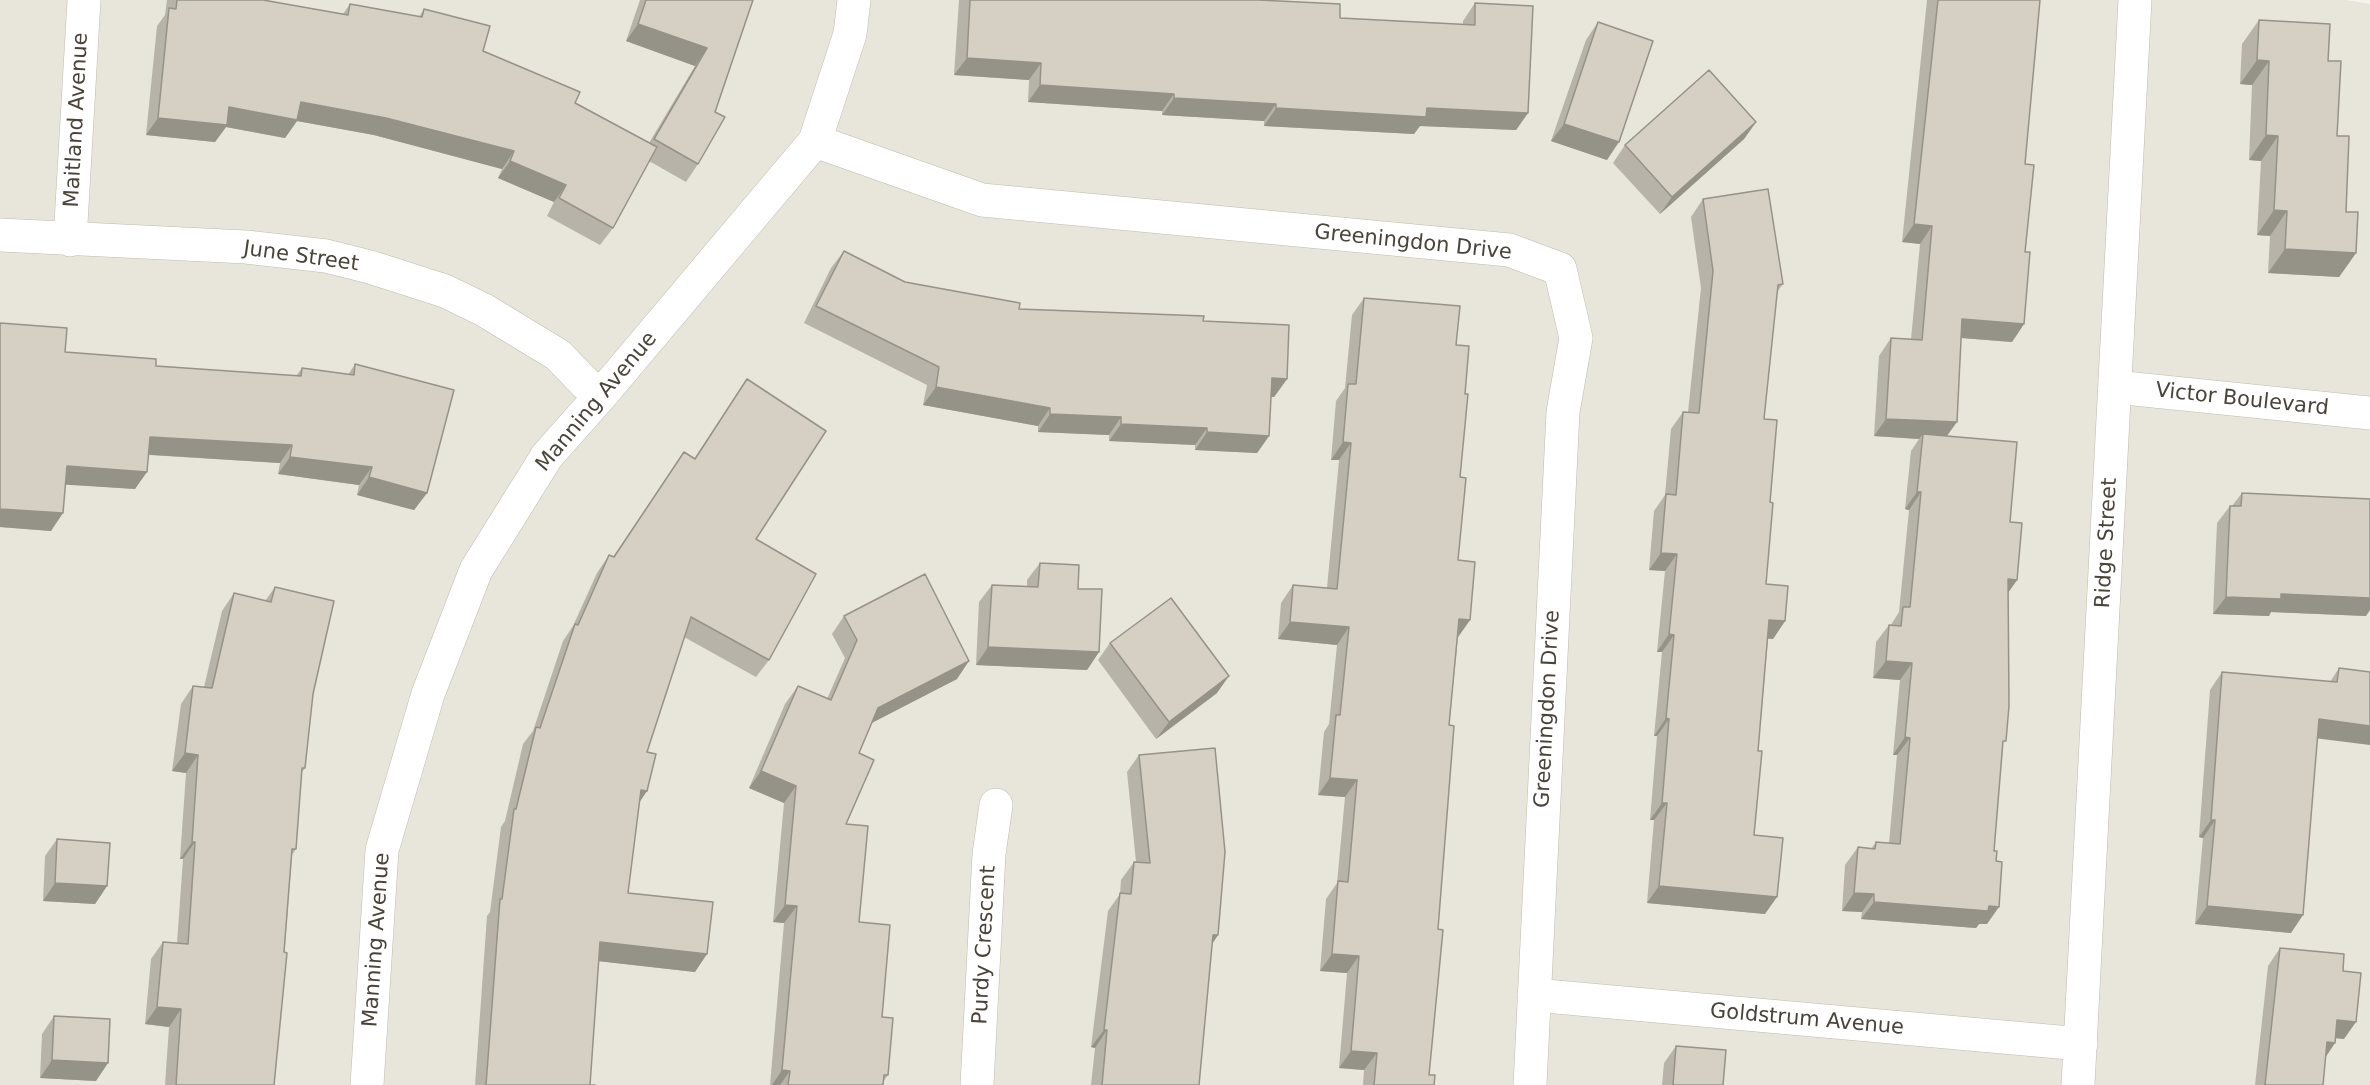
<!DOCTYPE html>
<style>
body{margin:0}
canvas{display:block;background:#f5f3ec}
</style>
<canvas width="2370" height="1085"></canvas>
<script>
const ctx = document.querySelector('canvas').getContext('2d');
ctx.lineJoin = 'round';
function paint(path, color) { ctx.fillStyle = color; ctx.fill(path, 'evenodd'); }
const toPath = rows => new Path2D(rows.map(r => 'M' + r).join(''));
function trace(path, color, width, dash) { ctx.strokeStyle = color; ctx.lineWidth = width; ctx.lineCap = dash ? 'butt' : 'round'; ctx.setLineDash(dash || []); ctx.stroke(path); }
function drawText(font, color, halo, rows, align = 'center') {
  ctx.font = font + ' "DejaVu Sans",sans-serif'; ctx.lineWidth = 4.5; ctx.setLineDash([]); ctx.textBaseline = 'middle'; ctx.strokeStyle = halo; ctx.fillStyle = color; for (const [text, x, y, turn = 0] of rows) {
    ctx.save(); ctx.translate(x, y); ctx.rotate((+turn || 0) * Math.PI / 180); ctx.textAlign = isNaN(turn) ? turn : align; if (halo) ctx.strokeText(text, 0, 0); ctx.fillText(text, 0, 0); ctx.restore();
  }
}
const residential = toPath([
 [0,0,2346,0,2370,4,2370,1085,0,1085]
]);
const street = toPath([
 [815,141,982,200,1509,250,1560,269,1576,338,1563,412,1530,1085],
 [0,235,246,247,326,256,370,267,445,291,484,310,558,355,586,384,602,394],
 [70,240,84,0],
 [2115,387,2370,413],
 [1534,995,2081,1044],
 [367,1085,382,850,428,694,476,570,547,456,602,394,815,141,850,34,854,0],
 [977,1085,989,854,996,805],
 [2078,1085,2135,0]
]);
const wall = toPath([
 [167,0,263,0,343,14,350,4,419,17,424,9,483,51,649,143,695,66,626,41,640,0,753,0,698,164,686,182,649,161,613,228,600,245,547,216,554,202,498,178,502,169,374,135,297,121,285,138,226,127,215,142,146,135,157,26,165,15],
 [959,0,1259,0,1340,18,1463,25,1463,21,1475,3,1528,113,1516,130,1420,126,1414,134,1264,126,1264,121,1162,115,1162,111,1028,102,1029,80,954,75],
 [1927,0,2040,0,2025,164,2024,324,2012,342,1961,338,1947,436,2010,522,2017,580,2008,593,2003,745,1987,924,1979,924,1976,928,1861,919,1862,912,1842,911,1845,865,1858,847,1871,849,1876,842,1889,843,1897,755,1893,755,1900,680,1873,678,1876,642,1889,625,1891,625,1899,612,1909,510,1905,509,1911,451,1919,439,1874,436,1879,356,1891,338,1911,339,1920,244,1902,242],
 [2259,20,2328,61,2346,212,2356,253,2339,277,2268,273,2270,236,2257,235,2261,161,2249,160,2252,85,2240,84,2242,44],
 [1598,22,1607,160,1551,141,1586,40],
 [1756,122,1744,139,1660,214,1613,163,1625,145],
 [1703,199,1783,284,1777,292,1764,419,1770,502,1766,584,1785,621,1773,639,1768,638,1758,751,1754,835,1765,914,1647,903,1654,820,1650,820,1657,736,1654,736,1662,652,1657,652,1665,571,1649,570,1654,511,1665,495,1671,429,1683,412,1688,412,1701,288,1691,217],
 [844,251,905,282,1019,309,1203,321,1287,379,1274,397,1271,396,1269,436,1257,453,1195,450,1195,445,1109,441,1109,435,1038,432,1038,426,923,405,927,385,804,323,831,268],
 [1364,298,1456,345,1465,394,1460,477,1458,560,1470,620,1458,637,1449,725,1429,1075,1434,1085,1363,1085,1364,1070,1339,1068,1347,973,1320,971,1326,899,1337,883,1345,797,1318,795,1324,732,1329,724,1337,645,1278,639,1281,603,1293,585,1327,588,1339,460,1331,460,1336,401,1345,388,1352,315],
 [0,323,65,352,156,366,296,376,302,368,348,375,355,364,427,493,414,510,357,495,359,485,278,474,280,463,149,455,135,489,66,484,51,531,0,527],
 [747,379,756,539,769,660,756,677,684,637,647,752,639,803,628,893,695,972,599,961,590,1085,595,1085,475,1085,487,916,490,912,501,827,505,821,523,744,533,731,563,641,573,626,597,573,609,555,613,557,684,452,694,459],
 [2242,493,2366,616,2271,612,2269,616,2213,614,2217,523,2230,506,2232,506],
 [1040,563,1078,589,1099,652,1087,670,976,665,979,602,992,585,1027,586,1027,580],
 [275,587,313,694,305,768,302,772,296,849,292,855,274,1085,165,1085,169,1027,145,1024,151,959,163,942,177,943,183,859,180,859,186,773,172,771,181,704,193,686,204,687,222,611,234,593,265,601],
 [844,616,957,679,872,722,859,753,846,824,859,922,882,1017,888,1075,883,1082,883,1085,770,1085,784,923,773,922,784,803,749,788,785,704,798,686,827,699,845,658,832,634],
 [1110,643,1217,693,1156,739,1098,660],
 [2339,668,2370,672,2317,738,2291,933,2195,924,2203,838,2199,837,2210,690,2222,672,2330,682],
 [1139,755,1218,935,1212,944,1199,1085,1091,1085,1095,1048,1091,1047,1108,911,1120,894,1121,880,1134,862,1136,862,1127,772],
 [57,839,107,886,95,904,43,901,45,856],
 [2280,948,2343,971,2344,1039,2336,1038,2325,1057,2323,1085,2255,1085,2268,966],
 [54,1016,96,1081,40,1078,42,1034],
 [1676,1046,1723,1085,1662,1085,1664,1063]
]);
const shadedWall = toPath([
 [638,24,707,48,695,66,626,41],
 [967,58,1041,63,1029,80,954,75],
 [2257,60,2269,61,2252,85,2240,84],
 [1040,85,1174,94,1162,111,1028,102],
 [1174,98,1276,104,1264,121,1162,115],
 [301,102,386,118,514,151,502,169,374,135,297,121,285,138,226,127,215,142,146,135,158,118,229,107],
 [1276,108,1427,108,1528,113,1516,130,1420,126,1414,134,1264,126],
 [1756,122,1744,139,1660,214,1672,197],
 [1564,124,1619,142,1607,160,1551,141],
 [2266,135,2278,136,2261,161,2249,160],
 [510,161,566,185,554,202,498,178],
 [2274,210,2287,211,2270,236,2257,235],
 [1914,224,1932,226,1920,244,1902,242],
 [2285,249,2356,253,2339,277,2268,273],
 [1962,319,2024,324,2012,342,1950,337],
 [1272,378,1287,379,1274,397,1260,396],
 [936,387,1050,408,1038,426,923,405],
 [1050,414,1121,417,1109,435,1038,432],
 [1886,419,1957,422,1944,440,1923,434,1919,439,1874,436],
 [1121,424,1207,428,1195,445,1109,441],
 [1207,432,1269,436,1257,453,1195,450],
 [150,437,292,445,280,463,138,454],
 [1343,442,1351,443,1339,460,1331,460],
 [290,457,372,467,359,485,278,474],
 [67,466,147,472,135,489,55,484],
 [369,477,427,493,414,510,357,495],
 [1917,492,1921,492,1909,510,1905,509],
 [0,509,63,513,51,531,0,527],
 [1661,553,1677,554,1665,571,1649,570],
 [2008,579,2017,580,2005,597],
 [2281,594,2370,598,2370,610,2366,616,2271,612,2269,616,2213,614,2226,597],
 [1459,619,1470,620,1458,637],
 [1769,620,1785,621,1773,639,1757,638],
 [1290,622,1349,627,1337,645,1278,639],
 [1669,634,1674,635,1662,652,1657,652],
 [988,647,1099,652,1087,670,976,665],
 [969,661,957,679,866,726,878,708],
 [1886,661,1912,663,1900,680,1873,678],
 [1229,676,1217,693,1156,739,1169,722],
 [1666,718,1669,719,1657,736,1654,736],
 [2319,719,2370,726,2370,745,2306,737],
 [1905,737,1910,738,1897,755,1893,755],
 [185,753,198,755,186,773,172,771],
 [761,771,796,786,784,803,749,788],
 [1330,778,1357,780,1345,797,1318,795],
 [641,790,647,791,635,809],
 [1662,803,1667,803,1654,820,1650,820],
 [2211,820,2215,820,2203,838,2199,837],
 [192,842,195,842,183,859,180,859],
 [55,883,107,886,95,904,43,901],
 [1659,886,1777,897,1765,914,1647,903],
 [1854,893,1874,894,1862,912,1842,911],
 [1874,902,1989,906,1999,907,1987,924,1979,924,1976,928,1861,919],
 [785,905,797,906,784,923,773,922],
 [2207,906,2303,915,2291,933,2195,924],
 [1213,935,1218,935,1206,953],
 [600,942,707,954,695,972,588,960],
 [1332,954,1359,956,1347,973,1320,971],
 [157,1007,181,1009,169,1027,145,1024],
 [2337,1020,2356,1022,2344,1039,2325,1037],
 [1104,1030,1107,1030,1095,1048,1091,1047],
 [2327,1042,2335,1043,2323,1061],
 [1351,1051,1377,1053,1364,1070,1339,1068],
 [52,1060,108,1063,96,1081,40,1078],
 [782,1070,790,1071,780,1085,772,1085]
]);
const building = toPath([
 [177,0,263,0,348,15,350,4,422,17,424,9,490,26,483,51,580,92,575,103,657,147,613,228,559,198,566,185,510,161,514,151,386,118,301,102,297,120,229,107,227,125,158,118,169,8,176,9,177,0],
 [646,0,753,0,715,112,725,117,698,164,654,139,707,48,638,24,646,0],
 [970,0,1259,0,1340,4,1340,18,1475,25,1475,3,1533,6,1528,113,1427,108,1426,117,1276,108,1276,104,1174,98,1174,94,1040,85,1041,63,967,58,970,0],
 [1938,0,2040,0,2025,164,2034,165,2025,252,2030,252,2024,324,1962,319,1957,422,1886,419,1891,338,1922,340,1932,226,1914,224,1938,0],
 [2259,20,2330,24,2328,61,2341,61,2337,136,2349,136,2346,212,2358,212,2356,253,2285,249,2287,211,2274,210,2278,136,2266,135,2269,61,2257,60,2259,20],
 [1598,22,1653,41,1619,142,1564,124,1598,22],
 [1709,70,1756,122,1672,197,1625,145,1709,70],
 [1768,189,1783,284,1778,285,1764,419,1777,420,1770,502,1773,503,1766,584,1788,586,1785,621,1769,620,1758,751,1762,751,1754,835,1783,838,1777,897,1659,886,1667,803,1662,803,1669,719,1666,718,1674,635,1669,634,1677,554,1661,553,1666,494,1676,495,1683,412,1699,413,1713,271,1703,199,1768,189],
 [844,251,905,282,1020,303,1019,309,1204,316,1203,321,1289,325,1287,379,1272,378,1269,436,1207,432,1207,428,1121,424,1121,417,1050,414,1050,408,936,387,939,367,816,306,844,251],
 [1364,298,1460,306,1456,345,1469,346,1465,394,1468,394,1460,477,1466,478,1458,560,1475,562,1470,620,1459,619,1449,725,1454,726,1438,929,1443,930,1429,1075,1435,1075,1434,1085,1374,1085,1377,1053,1351,1051,1359,956,1332,954,1338,881,1348,882,1357,780,1330,778,1336,715,1340,715,1349,627,1290,622,1293,585,1337,589,1351,443,1343,442,1348,384,1356,384,1364,298],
 [0,323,67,328,65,352,156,359,156,366,301,376,302,368,354,375,355,364,454,390,427,493,369,477,372,467,290,457,292,445,150,437,147,472,67,466,63,513,0,509,0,323],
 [747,379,826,431,756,539,816,574,769,660,691,617,647,752,656,754,647,791,641,790,628,893,713,902,707,954,600,942,590,1085,595,1085,486,1085,500,899,502,899,514,809,516,809,536,727,540,728,575,624,578,625,609,555,614,557,684,452,695,459,747,379],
 [1923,434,2017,442,2010,522,2022,523,2017,580,2008,579,2009,706,2006,741,2003,741,1994,851,1997,851,1996,861,2002,862,1999,907,1989,906,1988,911,1874,902,1874,894,1854,893,1858,847,1875,849,1876,842,1900,844,1910,738,1905,737,1912,663,1886,661,1889,625,1901,626,1903,607,1910,607,1921,492,1917,492,1923,434],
 [2242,493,2370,499,2370,598,2281,594,2281,599,2226,597,2230,506,2241,506,2242,493],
 [1040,563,1079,565,1078,589,1102,589,1099,652,988,647,992,585,1038,587,1040,563],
 [925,574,969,661,878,708,859,753,874,760,846,824,868,826,859,922,890,925,882,1017,893,1018,888,1075,884,1075,883,1085,788,1085,790,1071,782,1070,797,906,785,905,796,786,761,771,798,686,831,700,857,640,844,616,925,574],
 [275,587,334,601,313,694,305,768,302,768,296,849,292,849,284,952,287,953,274,1085,176,1085,181,1009,157,1007,163,942,188,944,195,842,192,842,198,755,185,753,193,686,212,688,234,593,271,602,275,587],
 [1171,598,1229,676,1169,722,1110,643,1171,598],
 [2339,668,2370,672,2370,726,2319,719,2303,915,2207,906,2215,820,2211,820,2222,672,2337,682,2339,668],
 [1215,748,1225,852,1218,935,1213,935,1199,1085,1102,1085,1107,1030,1104,1030,1120,893,1131,894,1134,862,1150,863,1139,755,1215,748],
 [57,839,110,843,107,886,55,883,57,839],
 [2280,948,2344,954,2343,971,2361,973,2356,1022,2337,1020,2335,1043,2327,1042,2323,1085,2265,1085,2280,948],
 [54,1016,110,1019,108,1063,52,1060,54,1016],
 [1676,1046,1726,1050,1723,1085,1673,1085,1676,1046]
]);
const streetNames = [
 ["Maitland Avenue",77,120,-87],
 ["Greeningdon Drive",1413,243,6],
 ["June Street",301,257,8],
 ["Victor Boulevard",2242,400,6],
 ["Manning Avenue",597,402,-50],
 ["Ridge Street",2107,543,-87],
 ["Greeningdon Drive",1548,709,-87],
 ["Manning Avenue",377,940,-86],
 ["Purdy Crescent",985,945,-87],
 ["Goldstrum Avenue",1807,1020,5]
];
paint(residential, '#e8e5db');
trace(street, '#c0bbaf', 34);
trace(street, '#fff', 33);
paint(wall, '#b7b3a8');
paint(shadedWall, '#959288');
paint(building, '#d5d0c3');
trace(building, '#959288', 1.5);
drawText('21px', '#49443a', '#fff', streetNames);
</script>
